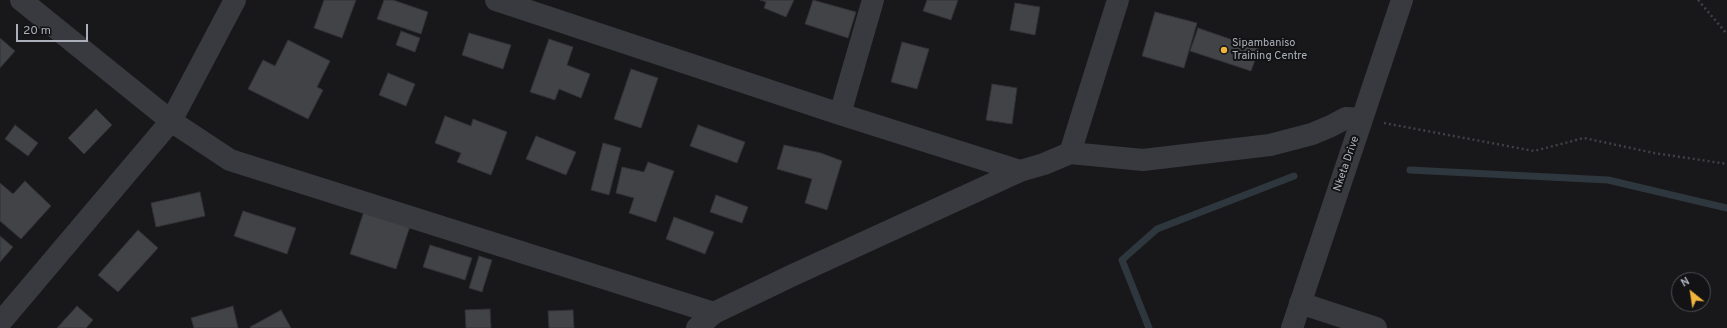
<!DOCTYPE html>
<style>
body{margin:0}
#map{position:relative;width:1727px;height:328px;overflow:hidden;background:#18181a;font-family:Overpass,sans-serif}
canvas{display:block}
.north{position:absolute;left:1671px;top:272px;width:40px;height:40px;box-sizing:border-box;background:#131315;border:1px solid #505157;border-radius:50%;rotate:330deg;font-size:11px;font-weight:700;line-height:16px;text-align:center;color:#abafba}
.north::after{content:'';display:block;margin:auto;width:14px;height:18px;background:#efb63b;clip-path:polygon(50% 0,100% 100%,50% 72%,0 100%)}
.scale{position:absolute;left:16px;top:24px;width:72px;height:18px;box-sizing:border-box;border:2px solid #abafba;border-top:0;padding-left:5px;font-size:12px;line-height:14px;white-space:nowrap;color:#abafba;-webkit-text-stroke:3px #131315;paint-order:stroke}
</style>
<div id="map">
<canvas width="1727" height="328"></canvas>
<div class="north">N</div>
<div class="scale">20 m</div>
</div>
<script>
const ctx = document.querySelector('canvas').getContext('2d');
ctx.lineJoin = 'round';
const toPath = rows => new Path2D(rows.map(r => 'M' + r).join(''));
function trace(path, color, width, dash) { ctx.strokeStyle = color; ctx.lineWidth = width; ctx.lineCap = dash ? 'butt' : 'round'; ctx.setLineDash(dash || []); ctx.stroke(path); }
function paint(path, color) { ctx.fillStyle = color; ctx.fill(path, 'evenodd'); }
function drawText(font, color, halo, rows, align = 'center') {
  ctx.font = font + ' Overpass,sans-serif'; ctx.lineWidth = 4; ctx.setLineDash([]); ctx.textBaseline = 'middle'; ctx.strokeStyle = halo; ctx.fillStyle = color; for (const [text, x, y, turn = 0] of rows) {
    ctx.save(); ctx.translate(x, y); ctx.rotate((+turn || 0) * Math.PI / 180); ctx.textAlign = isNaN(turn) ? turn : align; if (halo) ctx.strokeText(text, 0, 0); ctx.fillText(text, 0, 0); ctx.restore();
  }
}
const stream = toPath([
 [1410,170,1608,180,1727,208],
 [1149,328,1122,260,1157,229,1294,176]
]);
const building = toPath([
 [324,0,356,0,342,38,314,28,324,0],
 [384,0,393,0,428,12,421,34,377,19,384,0],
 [760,0,794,0,786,17,764,8,766,2,760,0],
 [813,0,856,12,848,38,805,24,813,0],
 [927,0,958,0,951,20,923,11,927,0],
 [1015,3,1040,7,1035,35,1010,30,1015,3],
 [1155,12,1197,23,1184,68,1142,56,1155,12],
 [1198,28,1259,49,1251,71,1190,51,1198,28],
 [401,31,420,38,415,52,396,45,401,31],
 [469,33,511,45,503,69,462,55,469,33],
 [0,38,15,51,0,68,0,38],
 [549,39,573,47,567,65,590,74,581,98,559,89,555,100,530,92,549,39],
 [288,40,330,61,317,87,323,90,308,119,248,89,263,60,275,66,288,40],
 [902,42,929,49,917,89,891,82,902,42],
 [631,69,658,78,641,128,614,119,631,69],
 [388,73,415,84,406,106,379,95,388,73],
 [992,84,1017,88,1012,124,986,120,992,84],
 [96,109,112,125,84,154,68,138,96,109],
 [445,116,471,126,473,119,507,132,491,175,457,162,461,153,435,143,445,116],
 [15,125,38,143,28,156,5,139,15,125],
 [698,125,745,142,737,163,690,146,698,125],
 [536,136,576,152,566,175,526,159,536,136],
 [603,143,621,148,609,195,591,190,603,143],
 [784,145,821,153,842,161,827,210,805,203,812,179,777,169,784,145],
 [648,162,674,171,656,222,629,213,634,198,616,193,622,167,644,172,648,162],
 [25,181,51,206,21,239,0,221,0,183,13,194,25,181],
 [200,192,205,216,156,227,151,203,200,192],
 [716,195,748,207,742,223,710,212,716,195],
 [365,208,411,223,396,269,350,254,365,208],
 [243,211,296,228,287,254,234,236,243,211],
 [674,217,714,232,705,254,666,239,674,217],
 [138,230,158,248,118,292,98,275,138,230],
 [0,236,13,247,0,262,0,236],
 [430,245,472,258,465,280,423,267,430,245],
 [479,256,492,260,482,292,469,288,479,256],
 [77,306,93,320,86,328,57,328,77,306],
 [233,306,238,328,194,328,191,318,233,306],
 [490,309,491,328,466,328,465,310,490,309],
 [281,310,291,328,251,328,250,327,281,310],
 [573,310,574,328,549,328,548,311,573,310]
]);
const path = toPath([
 [1698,0,1727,34],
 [1384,123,1534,151,1584,138,1654,153,1727,164]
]);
const minor = toPath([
 [21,0,171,121,230,160,714,313],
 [496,0,840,114,1020,171],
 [840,114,873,0],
 [1070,153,1143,160,1270,145,1312,134,1331,126,1346,118,1362,119],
 [1300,303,1376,328],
 [0,323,171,121,235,0],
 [697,328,714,313,793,275,1020,171,1044,164,1070,153,1118,0],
 [1292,328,1402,0]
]);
const markers = [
 [1224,50,4,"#efb63b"]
];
const poiNames = [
 ["Sipambaniso",1232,44],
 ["Training Centre",1232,57]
];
const streetNames = [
 ["Nketa Drive",1347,164,-71]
];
trace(stream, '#2e373e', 7);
paint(building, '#424347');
trace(building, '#323236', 1);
trace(path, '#3f4146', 2.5, [2, 3]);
trace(minor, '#393a3f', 22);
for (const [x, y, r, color] of markers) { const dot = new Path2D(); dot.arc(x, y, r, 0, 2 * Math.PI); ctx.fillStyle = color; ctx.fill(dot); trace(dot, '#131315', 1.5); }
drawText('11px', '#abafba', '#131315', poiNames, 'left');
drawText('11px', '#abafba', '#131315', streetNames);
</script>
